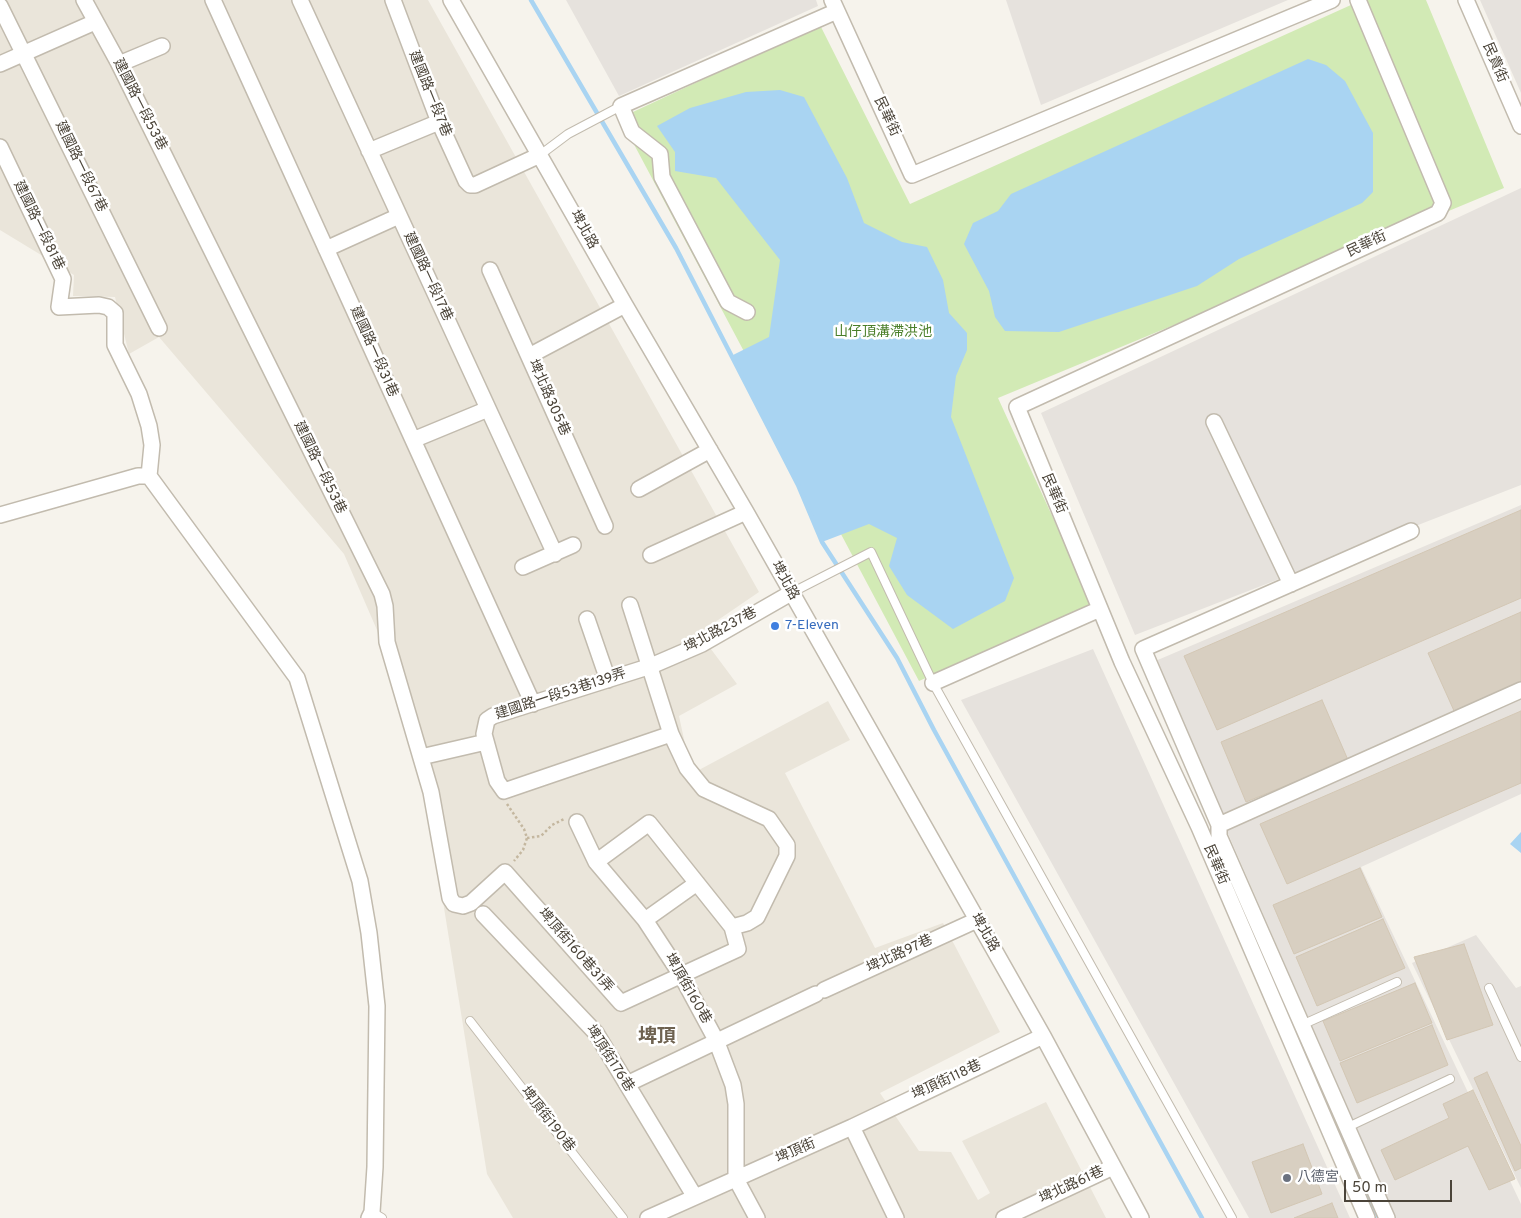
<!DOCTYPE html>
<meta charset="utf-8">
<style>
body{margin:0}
#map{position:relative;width:1521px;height:1218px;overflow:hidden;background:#f6f3ec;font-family:Overpass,sans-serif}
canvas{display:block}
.scale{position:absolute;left:1344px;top:1180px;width:108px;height:22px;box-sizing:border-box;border:2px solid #4b4439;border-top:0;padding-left:6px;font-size:15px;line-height:18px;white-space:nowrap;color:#4b4439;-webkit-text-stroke:4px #fff;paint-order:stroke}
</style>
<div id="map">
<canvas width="1521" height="1218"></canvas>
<div class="scale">50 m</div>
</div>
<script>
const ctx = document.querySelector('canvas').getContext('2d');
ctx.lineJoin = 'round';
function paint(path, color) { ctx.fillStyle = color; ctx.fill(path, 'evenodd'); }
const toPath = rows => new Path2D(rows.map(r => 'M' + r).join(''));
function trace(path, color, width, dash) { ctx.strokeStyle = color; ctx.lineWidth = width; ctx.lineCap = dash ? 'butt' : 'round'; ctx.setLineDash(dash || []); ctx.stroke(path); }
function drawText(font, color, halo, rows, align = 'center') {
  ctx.font = font + ' Overpass,"Noto Sans TC",sans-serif'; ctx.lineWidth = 5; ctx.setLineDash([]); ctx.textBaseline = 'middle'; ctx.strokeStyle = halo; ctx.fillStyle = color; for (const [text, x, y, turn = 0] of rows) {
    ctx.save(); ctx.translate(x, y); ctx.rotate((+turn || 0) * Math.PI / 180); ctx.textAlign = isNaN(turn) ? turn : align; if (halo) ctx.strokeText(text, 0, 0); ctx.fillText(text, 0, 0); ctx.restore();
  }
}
const residential = toPath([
 [0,0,428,0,759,592,699,633,737,684,679,716,685,744,697,771,828,701,850,740,785,773,875,948,943,923,1000,1032,880,1093,919,1151,951,1152,978,1200,990,1193,962,1141,1046,1102,1106,1218,513,1218,487,1174,440,883,419,771,377,630,344,554,159,337,129,354,115,297,73,296,74,275,0,230]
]);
const industrial = toPath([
 [566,0,816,0,818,6,619,96],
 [1006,0,1288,0,1041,105],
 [1480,0,1521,0,1521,93],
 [1521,188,1521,485,1135,635,1041,413],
 [1521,505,1521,794,1361,867,1521,1204,1521,1218,1396,1218,1153,662],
 [1093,649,1350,1218,1249,1218,961,700],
 [1476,935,1516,988,1521,986,1521,1188,1412,963]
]);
const green = toPath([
 [1362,0,1426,0,1504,188,998,398,1093,605,919,681,620,118,820,25,910,204]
]);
const water = toPath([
 [1308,59,1326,65,1345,81,1373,133,1373,192,1362,203,1239,259,1197,286,1059,332,1005,331,995,317,989,291,964,244,973,223,998,211,1011,194],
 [780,90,804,97,847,178,864,223,902,242,927,247,943,280,949,313,967,333,967,350,956,376,951,417,1014,578,1005,601,953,629,907,595,889,566,897,538,869,524,822,542,798,485,731,356,769,337,780,260,716,178,675,171,675,152,657,126,690,108,746,92],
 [1521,832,1521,853,1510,844]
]);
const stream = toPath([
 [531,0,676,248,798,485,822,542,897,658,934,730,1202,1218],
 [1341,1131,1379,1218]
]);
const building = toPath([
 [1521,510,1521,598,1217,730,1184,656,1521,510],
 [1521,612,1521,684,1455,713,1428,653,1521,612],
 [1322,700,1348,760,1246,802,1221,742,1322,700],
 [1521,711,1521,783,1287,884,1260,824,1521,711],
 [1360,868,1382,917,1294,954,1273,905,1360,868],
 [1383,919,1405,968,1317,1006,1296,957,1383,919],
 [1464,944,1493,1025,1447,1040,1414,957,1464,944],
 [1415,983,1432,1023,1340,1061,1323,1021,1415,983],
 [1432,1025,1448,1065,1357,1103,1340,1063,1432,1025],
 [1487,1072,1521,1146,1521,1168,1515,1171,1474,1078,1487,1072],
 [1473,1090,1515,1179,1489,1190,1468,1146,1395,1180,1381,1150,1449,1118,1443,1104,1473,1090],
 [1303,1144,1322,1194,1271,1213,1252,1162,1303,1144],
 [1332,1203,1338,1218,1294,1218,1332,1203]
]);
const path = toPath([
 [507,804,524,829,527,838,523,850,514,861],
 [527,838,541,836,552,825,564,819]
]);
const service = toPath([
 [540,155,568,134,621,106],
 [791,593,871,552,933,683,1232,1218],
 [1489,988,1521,1057],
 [470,1021,623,1218],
 [1304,1024,1397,982],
 [1348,1127,1450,1079],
 [372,1212,382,1218]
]);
const minor = toPath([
 [84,0,118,62,382,594,385,606,387,642,431,792,450,898,454,904,463,906,471,903,505,872,621,1003,738,949,732,927,649,823,596,862],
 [213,0,533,704],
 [300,0,555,554],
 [393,0,439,122,466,181,470,185,475,185,540,155],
 [451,0,625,305,746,512,1043,1036,1141,1218],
 [832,0,912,175,1332,0],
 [1358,0,1443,203,1438,213,1017,407,1122,662,1199,827,1367,1218],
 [1466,0,1521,126],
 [0,6,159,328],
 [0,64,95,22],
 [119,64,162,46],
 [0,147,63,279,59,307,99,305,108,307,115,313,115,345,139,394,149,426,152,445,149,476],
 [369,151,439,122],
 [326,249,399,216],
 [490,270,605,526],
 [747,312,728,302,662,177,660,154,632,132,621,106,837,11],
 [529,356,625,305],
 [1214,422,1291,584],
 [413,440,488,409],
 [639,489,710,450],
 [0,515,138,476,149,476,297,678,360,881,369,933,377,1006,375,1167,372,1212,369,1218],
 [651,555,746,512],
 [523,567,573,545],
 [630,605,671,734,687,768,704,789,769,819,787,845,787,856,757,917,747,923,732,927],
 [587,619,608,680],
 [933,683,1100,609],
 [671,734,504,791,497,781,484,734,487,720,493,716,651,666,702,644,791,593],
 [421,757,486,742],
 [577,822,596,862,645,920,681,975,716,1040,733,1085,736,1104,736,1179,757,1218],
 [1219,825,1521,690],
 [483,914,596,1033,695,1197],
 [645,920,697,883],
 [824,990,977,920],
 [627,1084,816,994],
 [852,1127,1043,1036],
 [648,1218,852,1127,896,1218],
 [1004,1218,1113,1167],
 [1387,1218,1219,836,1219,825,1143,649,1411,531]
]);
const markers = [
 [775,626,5,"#3f7fe0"],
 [1287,1178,5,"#6b7280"]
];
const streetNames = [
 ["民貴街",1494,63,67],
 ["建國路一段7巷",429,94,68],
 ["建國路一段53巷",139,105,63],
 ["民華街",886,117,65],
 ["建國路一段67巷",80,167,64],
 ["建國路一段81巷",38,226,64],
 ["埤北路",583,230,61],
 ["民華街",1367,245,-25],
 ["建國路一段17巷",427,277,65],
 ["建國路一段31巷",373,352,66],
 ["埤北路305巷",548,398,66],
 ["建國路一段53巷",319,468,64],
 ["民華街",1053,494,67],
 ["埤北路",784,581,61],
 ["埤北路237巷",721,631,-28],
 ["建國路一段53巷139弄",561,695,-18],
 ["民華街",1215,865,67],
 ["埤北路",984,933,60],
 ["埤頂街160巷31弄",575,951,49],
 ["埤北路97巷",900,955,-25],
 ["埤頂街160巷",687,989,60],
 ["埤頂街176巷",609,1059,57],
 ["埤頂街118巷",947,1081,-25],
 ["埤頂街190巷",547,1120,52],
 ["埤頂街",796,1152,-24],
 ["埤北路61巷",1072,1186,-25]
];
const parkNames = [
 ["山仔頂溝滯洪池",883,333]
];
const shopNames = [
 ["7-Eleven",785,626]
];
const worshipNames = [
 ["八德宮",1297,1178]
];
const districtNames = [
 ["埤頂",657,1038]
];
paint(residential, '#eae5da');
paint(industrial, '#e6e2dd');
paint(green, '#d2eab5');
paint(water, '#a9d4f2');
trace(stream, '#a9d4f2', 4.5);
paint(building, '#d8cfc1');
trace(building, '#d3c7b4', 1);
trace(service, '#c2bbae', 10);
trace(minor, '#c2bbae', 18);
trace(path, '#c4b79f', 2.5, [2.5, 2.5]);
trace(service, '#fff', 8);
trace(minor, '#fff', 15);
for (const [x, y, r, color] of markers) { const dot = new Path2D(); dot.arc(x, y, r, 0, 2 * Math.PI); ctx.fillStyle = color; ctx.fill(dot); trace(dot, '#fff', 2); }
drawText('14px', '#4b4439', '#fff', streetNames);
drawText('14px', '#4a7f2a', '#fff', parkNames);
drawText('14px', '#366cbe', '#fff', shopNames, 'left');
drawText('14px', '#5b616d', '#fff', worshipNames, 'left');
drawText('bold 19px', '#6e6250', '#fff', districtNames);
</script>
